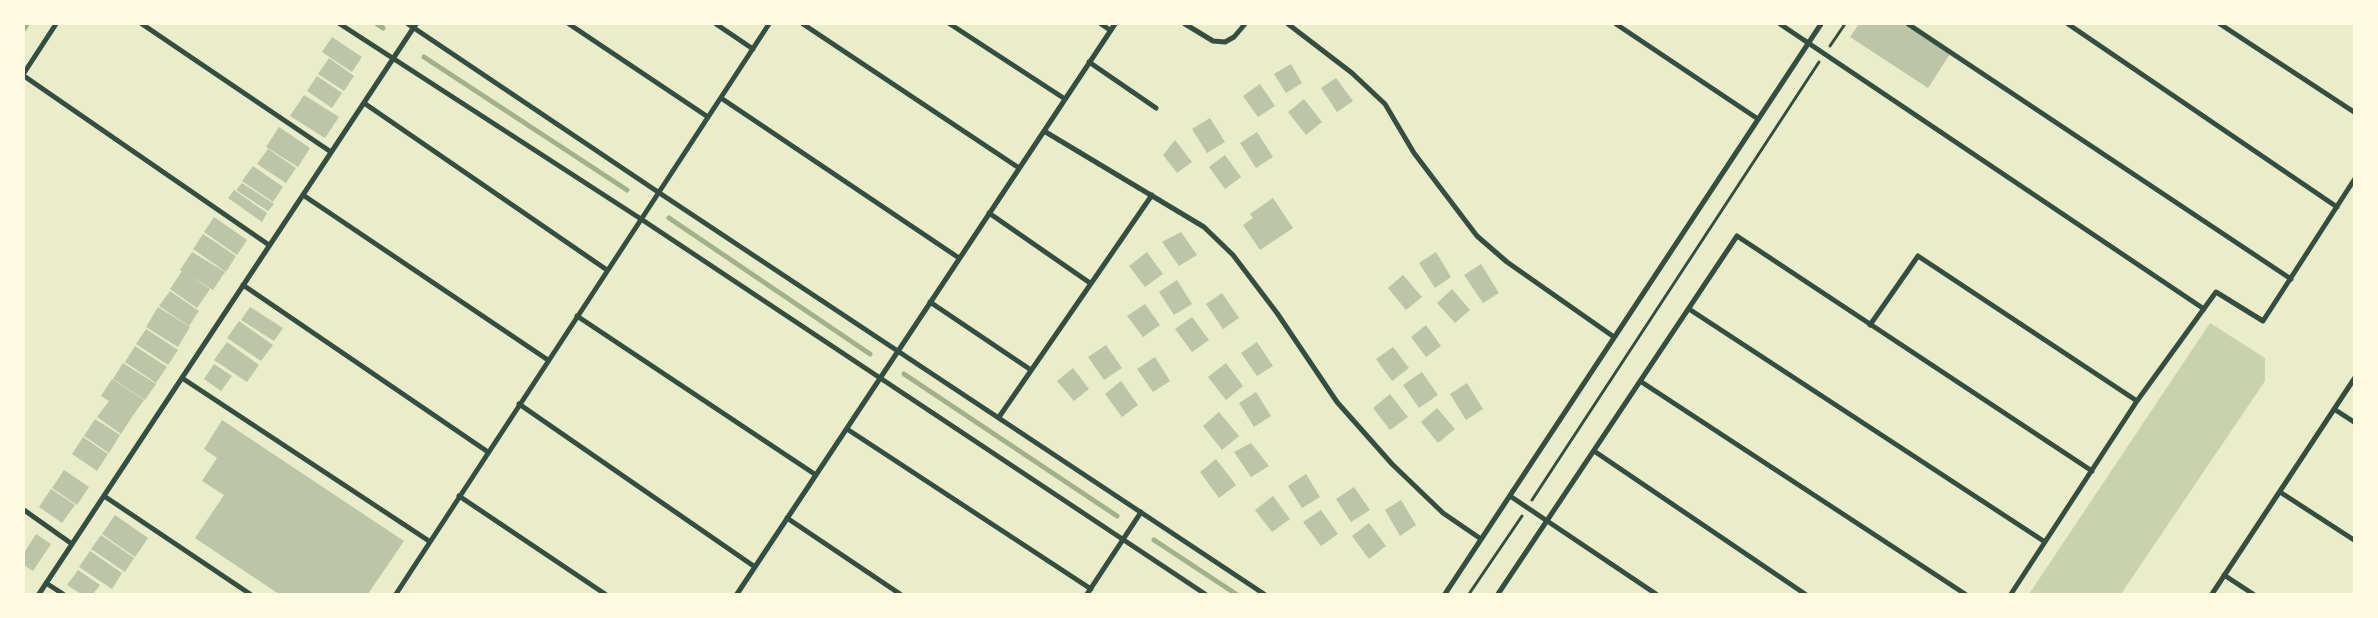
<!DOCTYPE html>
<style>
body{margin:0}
#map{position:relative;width:2378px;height:618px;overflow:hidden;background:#e9edc9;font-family:"Open Sans",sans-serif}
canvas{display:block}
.frame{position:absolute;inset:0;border:25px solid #fefae0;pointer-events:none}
</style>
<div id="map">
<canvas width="2378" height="618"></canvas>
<div class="frame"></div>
</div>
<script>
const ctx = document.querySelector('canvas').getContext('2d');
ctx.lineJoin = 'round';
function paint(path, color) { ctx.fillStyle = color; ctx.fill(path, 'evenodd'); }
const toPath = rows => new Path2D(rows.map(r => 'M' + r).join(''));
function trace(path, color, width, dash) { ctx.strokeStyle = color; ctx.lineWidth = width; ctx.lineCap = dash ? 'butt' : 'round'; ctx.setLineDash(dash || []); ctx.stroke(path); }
const green = toPath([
 [2210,323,2265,358,2265,381,2121,594,2029,594]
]);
const stream = toPath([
 [377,24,383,28],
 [24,29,27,24],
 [424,57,627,190],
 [669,218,870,354],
 [904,374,1117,516],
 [1154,540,1236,594]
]);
const building = toPath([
 [1859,24,1903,24,1950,54,1928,88,1850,37],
 [332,37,362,57,352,72,322,52],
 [329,58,354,76,344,91,318,74],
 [1291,64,1302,83,1286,93,1274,74],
 [317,76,342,93,332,108,307,91],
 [1336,78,1353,101,1337,112,1321,88],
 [1260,84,1275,106,1258,117,1243,96],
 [304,95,339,117,325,138,290,116],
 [1304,99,1322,122,1306,135,1288,112],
 [1210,118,1225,142,1207,153,1192,129],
 [279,127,310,148,298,167,266,147],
 [1257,132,1273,157,1256,168,1240,143],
 [1175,140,1192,162,1177,173,1163,155],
 [268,149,296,168,286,183,257,164],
 [1225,155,1241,177,1225,189,1209,167],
 [253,166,283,187,273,202,242,181],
 [242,183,274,204,268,211,236,190],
 [234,190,267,213,262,222,228,198],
 [1273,198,1293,228,1260,250,1243,225,1253,218,1250,214],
 [214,217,247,240,237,255,204,232],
 [1181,232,1197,255,1179,266,1162,242],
 [203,234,236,256,226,272,193,249],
 [192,252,225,272,213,290,180,270],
 [1147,252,1163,274,1145,287,1129,266],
 [1436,252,1451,277,1435,288,1419,263],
 [1481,264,1499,293,1483,303,1464,275],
 [182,271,210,289,197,308,170,289],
 [1403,275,1422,297,1406,310,1388,288],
 [1177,280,1192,304,1174,315,1159,292],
 [1452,289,1470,310,1455,323,1437,303],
 [170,291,199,311,189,326,159,306],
 [1222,293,1239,318,1223,329,1206,304],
 [1145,304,1160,325,1143,337,1127,316],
 [158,307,190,327,178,347,146,327],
 [250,307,283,328,274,341,241,320],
 [1192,317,1209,340,1192,352,1175,329],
 [239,321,273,345,261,361,227,338],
 [1426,325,1441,346,1426,357,1411,337],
 [146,329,178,350,168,365,136,344],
 [227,342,259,365,247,382,214,360],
 [1257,342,1273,366,1257,376,1241,353],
 [1106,345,1122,368,1104,380,1088,357],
 [135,346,167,367,156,383,125,362],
 [1393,347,1409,368,1392,381,1376,359],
 [1155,357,1170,381,1153,392,1137,369],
 [123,363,156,384,145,400,113,379],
 [1226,363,1243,386,1226,400,1208,377],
 [214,364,232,376,221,391,204,379],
 [1073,368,1089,389,1074,401,1057,381],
 [1422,372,1438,395,1419,408,1403,385],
 [112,379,144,400,132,417,124,412,132,417,121,434,97,417,109,401,101,396],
 [1121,381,1138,405,1122,417,1105,394],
 [1467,383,1483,409,1466,420,1450,394],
 [1256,392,1271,416,1254,427,1239,403],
 [1390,394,1408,417,1390,430,1373,408],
 [1437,408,1455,429,1438,443,1421,422],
 [1219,412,1239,436,1222,450,1203,426],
 [95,419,120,435,109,453,84,436],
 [222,420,404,541,368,594,279,594,195,538,224,495,202,481,217,458,204,449],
 [83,437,108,454,97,471,72,454],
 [1251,443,1269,466,1251,477,1234,452],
 [1216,459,1236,485,1219,498,1200,472],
 [64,470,89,487,77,505,52,488],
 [1306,474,1320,497,1302,508,1288,486],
 [1354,487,1370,510,1351,522,1336,499],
 [51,489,75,505,62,523,39,507],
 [1273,496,1290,519,1272,532,1255,510],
 [1401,500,1416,525,1400,536,1385,510],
 [1321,510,1338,534,1321,546,1303,522],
 [115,515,148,538,135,557,102,534],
 [1369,523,1386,546,1369,559,1352,536],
 [36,534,51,544,33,571,24,565,24,553],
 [101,535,134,558,125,572,91,549],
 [90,551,122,573,112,589,79,567],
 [78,570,100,585,93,594,81,594,67,585]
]);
const path = toPath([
 [1830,46,1845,24],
 [1532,500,1819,62],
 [1469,594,1522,516]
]);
const minor = toPath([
 [142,24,331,152],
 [340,24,641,219,1205,594],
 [408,24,658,192,1264,594],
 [569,24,708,117],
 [716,24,753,49],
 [803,24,1019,168],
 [950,24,1065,99],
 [1101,24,1110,30],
 [1185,24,1213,41,1225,42,1234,37,1245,24],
 [1288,24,1352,73,1385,104,1414,153,1477,236,1507,262,1614,337],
 [1616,24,1758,119],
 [1780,24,2204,309],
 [1908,24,2291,279],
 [2068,24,2337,207],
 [2220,24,2354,112],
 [1089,62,1156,108],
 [24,73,56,24],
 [24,76,269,245],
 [721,98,959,258],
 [364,103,607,270],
 [1044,131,1204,227,1233,255,1277,313,1337,402,1392,464,1443,513,1481,539],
 [303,195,548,360],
 [989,213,1090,283],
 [243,285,488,452],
 [930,302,1031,370],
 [1689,309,2045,542],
 [577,316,816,475],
 [1870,325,1918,256,2137,401],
 [182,378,429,541],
 [1640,381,1965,594],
 [519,404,755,567],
 [2334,409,2354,422],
 [999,417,1152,195],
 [847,429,1091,589],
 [1594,451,1805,594],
 [2280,492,2354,540],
 [104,496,250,594],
 [459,496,605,594],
 [1510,496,1656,594],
 [24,510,72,544],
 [787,518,900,594],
 [2224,575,2253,594],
 [46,583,63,594],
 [39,594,416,24],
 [396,594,769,24],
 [737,594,1115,24],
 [1087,594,1141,512],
 [1445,594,1821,24],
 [1498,594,1737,236,2092,471],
 [2011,594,2137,401,2216,292,2263,321,2354,180],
 [2212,594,2354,379]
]);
paint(green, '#cad2ad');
trace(stream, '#a3b18a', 5);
paint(building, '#bcc5a7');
trace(path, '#344e41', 3);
trace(minor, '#344e41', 5);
</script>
